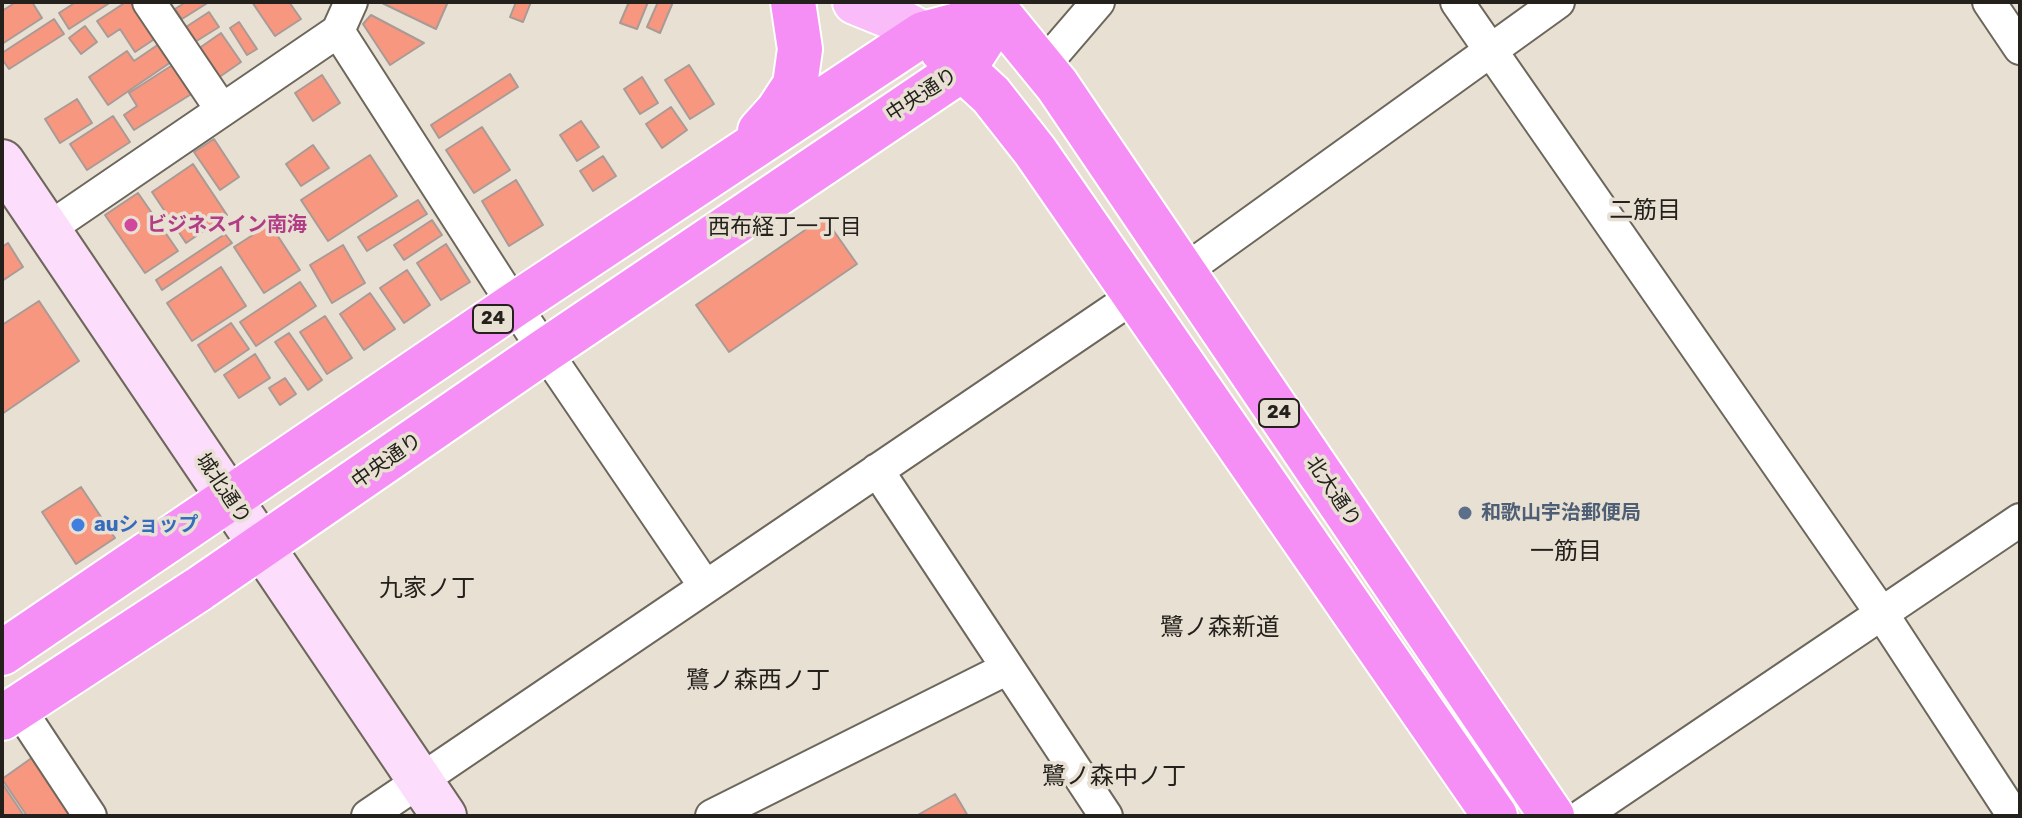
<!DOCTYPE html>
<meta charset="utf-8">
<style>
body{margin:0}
#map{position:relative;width:2022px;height:818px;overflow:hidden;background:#e7e0d3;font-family:Rubik,sans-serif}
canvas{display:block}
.frame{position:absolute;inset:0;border:4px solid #24211c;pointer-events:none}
</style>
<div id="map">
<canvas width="2022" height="818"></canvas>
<div class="frame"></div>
</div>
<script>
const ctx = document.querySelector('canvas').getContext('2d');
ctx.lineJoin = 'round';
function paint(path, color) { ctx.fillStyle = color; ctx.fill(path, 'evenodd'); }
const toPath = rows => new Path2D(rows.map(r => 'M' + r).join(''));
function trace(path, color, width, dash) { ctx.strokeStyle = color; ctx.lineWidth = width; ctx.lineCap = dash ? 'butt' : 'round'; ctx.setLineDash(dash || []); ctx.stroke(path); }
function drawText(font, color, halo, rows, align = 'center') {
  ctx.font = font + ' Rubik,"Noto Sans JP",sans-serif'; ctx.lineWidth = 7; ctx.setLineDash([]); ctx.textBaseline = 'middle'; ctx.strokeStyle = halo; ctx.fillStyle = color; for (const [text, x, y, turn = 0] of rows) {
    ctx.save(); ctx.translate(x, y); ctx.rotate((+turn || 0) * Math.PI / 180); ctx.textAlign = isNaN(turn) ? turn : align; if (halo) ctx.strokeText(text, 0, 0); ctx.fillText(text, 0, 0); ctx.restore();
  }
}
const building = toPath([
 [16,2,32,2,42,18,2,44,2,11,16,2],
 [76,2,111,2,69,29,59,13,76,2],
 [126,2,136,2,159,36,135,52,120,29,108,37,97,21,126,2],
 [186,2,209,2,182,19,175,9,186,2],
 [252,2,289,2,301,19,275,36,252,2],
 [380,2,443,2,447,4,436,29,380,2],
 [516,2,531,2,523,22,510,17,516,2],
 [629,2,648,2,637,29,620,23,629,2],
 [658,2,673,2,660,33,647,27,658,2],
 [209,12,219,27,195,42,186,27,209,12],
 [371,15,424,43,390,65,363,24,371,15],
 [54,19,64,34,9,69,2,59,2,53,54,19],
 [239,22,257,49,247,55,230,28,239,22],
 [85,26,97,42,81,54,69,38,85,26],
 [221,33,241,62,218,78,198,49,221,33],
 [162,42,174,60,108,105,89,77,127,51,134,61,162,42],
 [174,64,193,93,134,130,124,115,137,106,129,93,174,64],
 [689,65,714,104,690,119,665,80,689,65],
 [510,74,518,87,439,138,431,125,510,74],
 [322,75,340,103,313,121,295,93,322,75],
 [642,77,658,103,640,114,624,89,642,77],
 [77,99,92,123,60,143,45,119,77,99],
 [671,107,687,130,662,148,646,124,671,107],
 [113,116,130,142,87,170,70,144,113,116],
 [581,121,599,147,577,161,560,135,581,121],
 [482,127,510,170,474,193,446,150,482,127],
 [214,139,239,177,220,190,194,152,214,139],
 [313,145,329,168,301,186,286,164,313,145],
 [370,155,397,196,328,241,301,200,370,155],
 [603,156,616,176,593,191,580,171,603,156],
 [193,164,227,215,186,243,152,192,193,164],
 [516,180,543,225,509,246,482,201,516,180],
 [138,193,178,251,145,273,105,215,138,193],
 [418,200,427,214,367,251,358,237,418,200],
 [824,217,857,264,729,352,696,305,824,217],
 [432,220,442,235,404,260,394,245,432,220],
 [270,224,300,270,264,293,234,247,270,224],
 [225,234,232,243,162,290,156,280,225,234],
 [8,243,23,267,2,281,2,247,8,243],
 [446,244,470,282,441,300,417,263,446,244],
 [343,245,365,283,332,303,310,265,343,245],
 [221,267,246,306,192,341,167,303,221,267],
 [407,270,430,305,404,323,380,288,407,270],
 [300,282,316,306,256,346,240,322,300,282],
 [370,293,395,329,364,350,340,314,370,293],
 [39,301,79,361,2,414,2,325,39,301],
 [325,316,352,358,327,374,300,332,325,316],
 [231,323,249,349,215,372,198,345,231,323],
 [289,333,322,380,308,390,275,342,289,333],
 [255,354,270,378,239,398,224,375,255,354],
 [285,378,296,394,280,405,269,388,285,378],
 [81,487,115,538,76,564,42,512,81,487],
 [33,757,73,816,27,816,2,779,33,757],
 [2,783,24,816,2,816,2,783],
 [955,794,968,816,916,816,955,794]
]);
const street = toPath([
 [149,2,222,110],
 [1457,2,1882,614,2014,816],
 [1989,2,2020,48],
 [338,31,514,305,705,586],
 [1043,66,1098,2],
 [48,229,338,31,351,2],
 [1183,272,1558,2],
 [877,470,1106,816],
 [18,707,90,816],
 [368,816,1136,295],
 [712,816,1008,668],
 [1582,816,2020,520]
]);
const secondary = toPath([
 [2,162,444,816]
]);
const primary = toPath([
 [855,2,892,17,923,34]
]);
const highway = toPath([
 [999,14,1057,85,1552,816],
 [942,50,991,95,1035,151,1495,816],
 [760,131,778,111,795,85,800,49,793,2],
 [2,653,514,305,923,34,999,14],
 [2,718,199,589,546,350,964,68,999,14]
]);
const markers = [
 [131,225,8,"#d1479c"],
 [1465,513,8,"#5c6f8a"],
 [78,525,8,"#3f7fe0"]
];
const shields = [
 [493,319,40],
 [1279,413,40]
];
const shieldNames = [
 ["24",493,319],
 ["24",1279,413]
];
const streetNames = [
 ["中央通り",922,95,-33],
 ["中央通り",387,461,-35],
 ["城北通り",223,489,56],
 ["北大通り",1333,492,56]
];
const hotelNames = [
 ["ビジネスイン南海",147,225]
];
const serviceNames = [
 ["和歌山宇治郵便局",1481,513]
];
const shopNames = [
 ["auショップ",94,525]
];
const neighbourhoodNames = [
 ["西布経丁一丁目",785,228]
];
const quarterNames = [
 ["二筋目",1645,211],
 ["一筋目",1566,552],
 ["九家ノ丁",427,589],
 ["鷺ノ森新道",1220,628],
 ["鷺ノ森西ノ丁",758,681],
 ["鷺ノ森中ノ丁",1114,777]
];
paint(building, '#f8977f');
trace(building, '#a99a96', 2);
trace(street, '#6c665b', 36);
trace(secondary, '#6c665b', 48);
trace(primary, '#fff', 48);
trace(highway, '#fff', 48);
trace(street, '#fff', 32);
trace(secondary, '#fcddfc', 44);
trace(primary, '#fabcf9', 44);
trace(highway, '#f68ff5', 44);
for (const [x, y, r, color] of markers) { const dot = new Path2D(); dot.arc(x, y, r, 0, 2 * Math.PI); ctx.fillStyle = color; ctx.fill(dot); trace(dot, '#e7e0d3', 3); }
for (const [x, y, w] of shields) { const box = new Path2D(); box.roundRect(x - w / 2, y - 14, w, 28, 6); ctx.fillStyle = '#e7e0d3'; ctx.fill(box); trace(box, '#24211c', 2); }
drawText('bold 18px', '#24211c', null, shieldNames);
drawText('20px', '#24211c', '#e7e0d3', streetNames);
drawText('bold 20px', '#b23c85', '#e7e0d3', hotelNames, 'left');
drawText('bold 20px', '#4e5e75', '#e7e0d3', serviceNames, 'left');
drawText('bold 20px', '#366cbe', '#e7e0d3', shopNames, 'left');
drawText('22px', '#24211c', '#e7e0d3', neighbourhoodNames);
drawText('24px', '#24211c', '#e7e0d3', quarterNames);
</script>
